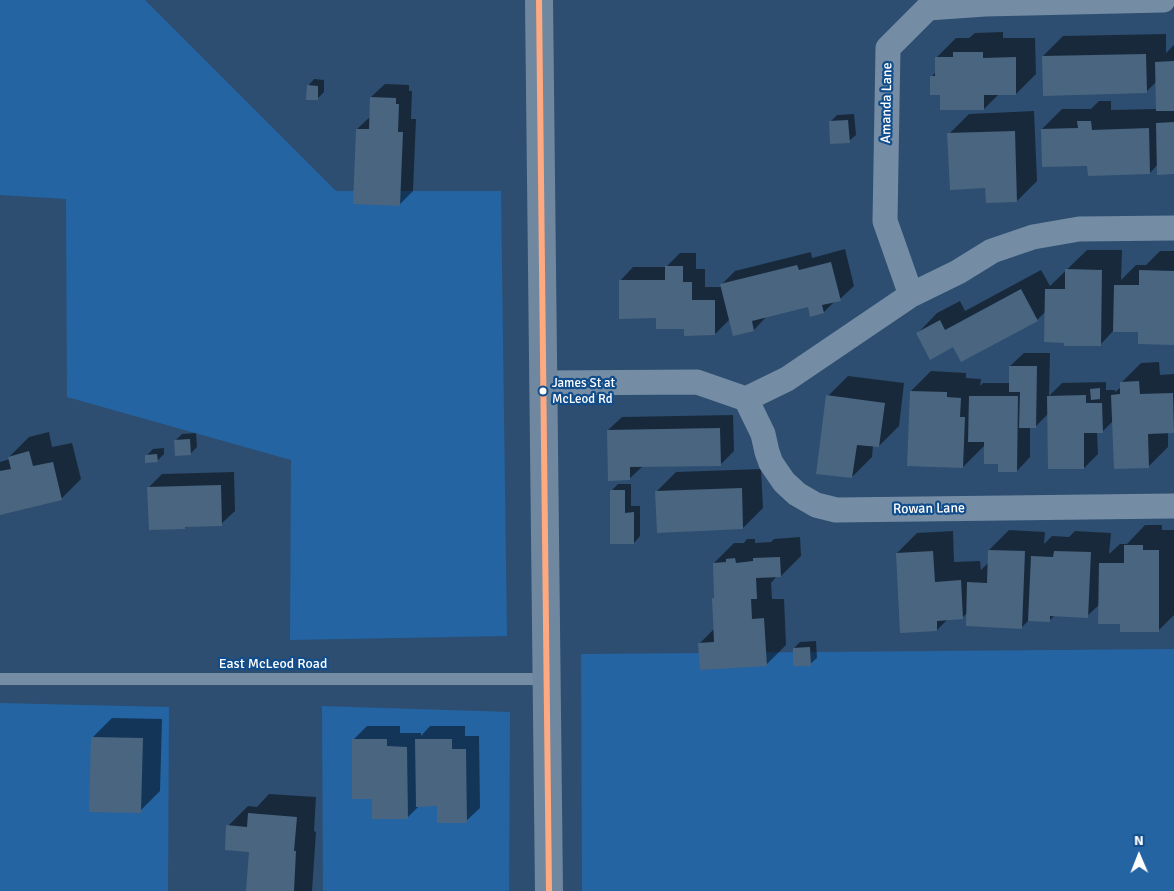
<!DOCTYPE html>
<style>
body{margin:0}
#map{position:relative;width:1174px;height:891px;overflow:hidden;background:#2d4e70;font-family:Signika,sans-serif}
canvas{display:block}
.north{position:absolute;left:1114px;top:831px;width:50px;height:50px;-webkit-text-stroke:4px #124d8b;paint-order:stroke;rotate:359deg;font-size:14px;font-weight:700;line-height:20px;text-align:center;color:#fff}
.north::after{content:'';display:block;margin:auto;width:18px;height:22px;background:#fff;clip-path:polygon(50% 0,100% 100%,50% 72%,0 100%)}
</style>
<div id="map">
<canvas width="1174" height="891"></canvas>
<div class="north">N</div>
</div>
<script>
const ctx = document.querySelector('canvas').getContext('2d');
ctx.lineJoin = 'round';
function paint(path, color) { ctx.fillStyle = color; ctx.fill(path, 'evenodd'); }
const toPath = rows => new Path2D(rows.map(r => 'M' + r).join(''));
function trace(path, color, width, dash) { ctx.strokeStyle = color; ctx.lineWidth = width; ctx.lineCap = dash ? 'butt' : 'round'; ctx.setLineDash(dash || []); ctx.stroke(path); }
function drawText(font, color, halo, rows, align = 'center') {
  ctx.font = font + ' Signika,sans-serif'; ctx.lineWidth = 4.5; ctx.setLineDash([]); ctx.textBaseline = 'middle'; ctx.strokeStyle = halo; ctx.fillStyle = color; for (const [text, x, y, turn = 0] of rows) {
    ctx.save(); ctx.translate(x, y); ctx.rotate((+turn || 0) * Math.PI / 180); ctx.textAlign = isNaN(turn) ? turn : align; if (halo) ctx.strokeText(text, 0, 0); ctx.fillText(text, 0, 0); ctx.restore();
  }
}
const green = toPath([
 [0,0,145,0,336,191,501,191,507,636,290,640,291,460,67,397,66,199,0,195],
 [1174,649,1174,891,582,891,581,654],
 [0,703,169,707,168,891,0,891],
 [322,706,510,712,509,891,323,891]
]);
const shadow = toPath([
 [1003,32,1003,38,1035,38,1036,74,1016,94,999,94,984,109,941,94,931,77,936,72,936,58,956,38,969,38,975,33],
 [1166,34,1166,53,1174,45,1174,173,1158,164,1150,173,1042,129,1062,109,1091,109,1099,101,1111,101,1111,110,1157,109,1157,81,1146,92,1043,56,1063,36],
 [314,79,324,80,324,92,317,99,308,86],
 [385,84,409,85,409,91,412,91,411,119,416,119,413,191,399,205,357,129,371,116,371,97],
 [1034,111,1037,181,1017,201,986,187,949,134,969,114],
 [854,114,856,135,849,141,830,122,837,115],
 [845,249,854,286,840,299,835,301,824,312,809,306,767,316,754,330,730,319,715,334,686,327,657,317,620,281,633,267,666,267,680,253,696,253,696,269,705,269,705,287,722,287,721,285,735,271,811,252,812,258],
 [1087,250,1122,250,1121,280,1136,265,1146,265,1160,251,1174,251,1174,344,1139,331,1114,330,1100,345,1046,311,1037,320,954,345,918,333,937,313,960,301,965,311,1041,270,1050,286],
 [1024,353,1050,353,1049,396,1062,383,1106,382,1106,390,1115,390,1115,392,1121,387,1121,383,1141,363,1159,362,1160,375,1174,374,1174,431,1168,432,1168,447,1148,467,1114,420,1102,432,1097,432,1098,454,1084,468,1049,413,1035,427,1030,427,1030,457,1017,471,1000,463,985,445,963,467,911,391,931,371,966,373,966,378,981,379,980,386,983,383,1010,383,1010,366],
 [848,376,904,383,899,426,879,446,873,445,872,457,852,477,828,396],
 [733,415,734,451,720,465,643,466,629,479,608,430,622,417],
 [49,432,52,447,72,443,81,479,61,499,0,514,0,462,10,459,9,457,29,437],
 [196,433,197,447,190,454,175,441,182,434],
 [164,448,164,454,157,461,146,456,153,449],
 [761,469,763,508,743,528,656,492,676,472],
 [234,472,235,511,221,524,187,525,185,528,148,488,162,474],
 [618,484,631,484,631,506,640,506,640,536,634,543,611,491],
 [1145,525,1162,525,1162,530,1174,530,1174,615,1158,631,1121,622,1100,604,1087,616,1055,615,1049,621,1029,620,1022,627,967,613,962,618,948,619,937,630,897,553,917,533,953,531,954,562,980,561,981,570,988,563,989,550,1009,530,1045,532,1044,544,1052,536,1069,537,1075,531,1111,533,1109,554,1120,544,1127,544],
 [800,537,801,556,781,576,776,576,776,577,771,583,772,599,784,599,786,645,766,665,700,643,714,629,713,598,716,596,714,563,734,543,744,543,747,539,755,539,755,543,771,542,774,539],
 [816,641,817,658,810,664,794,648,800,642],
 [112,718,162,719,160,791,140,811,92,738],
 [367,726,400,726,400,733,421,733,421,736,430,726,465,726,465,736,479,736,480,808,466,821,438,805,420,805,407,818,373,798,353,740],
 [269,794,316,797,314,831,316,832,312,891,247,891,250,851,228,826,248,806,257,807]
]);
const building = toPath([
 [953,52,983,52,983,58,1016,57,1016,95,984,95,984,110,940,110,940,95,930,95,930,76,935,76,935,57,953,57],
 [1146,54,1147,93,1043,96,1042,56],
 [1174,61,1174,111,1156,111,1155,62],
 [307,85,318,86,318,100,306,100],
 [370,97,396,98,396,104,399,104,398,132,403,132,400,206,353,204,356,129,369,129],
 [848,120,850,143,830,144,829,121],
 [1077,121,1091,121,1092,130,1149,128,1150,174,1088,176,1087,166,1042,167,1041,129,1078,128],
 [1174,122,1174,174,1157,175,1156,123],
 [1015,131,1017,202,986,203,985,188,950,190,947,133],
 [831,262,841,301,822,305,824,313,810,317,808,307,752,321,754,331,733,336,720,284,797,265,799,270],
 [665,266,683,266,683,282,692,282,692,300,715,300,715,335,684,336,684,329,656,329,656,318,619,319,619,280,665,280],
 [1065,269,1102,270,1101,346,1064,346,1064,343,1044,342,1045,289,1065,289],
 [1139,270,1174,271,1174,345,1138,344,1138,332,1113,332,1114,285,1139,285],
 [1021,289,1038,321,961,362,953,347,930,360,916,333,940,320,945,330],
 [1009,366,1037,366,1036,428,1019,428,1020,392,1009,392],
 [1139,381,1140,394,1173,393,1174,433,1148,434,1149,468,1114,469,1111,395,1120,394,1120,382],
 [1100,388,1100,399,1091,400,1090,389],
 [910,391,947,392,947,397,961,398,960,417,965,417,963,468,907,466],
 [826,395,885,403,879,447,857,445,852,478,816,474],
 [1086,395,1086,403,1102,403,1103,433,1084,433,1084,469,1048,469,1047,396],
 [969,396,1018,396,1017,472,998,472,998,464,984,464,984,442,968,442],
 [720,428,721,466,630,467,630,480,608,481,607,430],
 [190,439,191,455,175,456,174,440],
 [29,451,33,466,53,462,62,500,0,515,0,471,11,469,8,457],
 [157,454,158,462,145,463,145,455],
 [221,485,222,526,185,527,185,529,149,530,147,487],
 [742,488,743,529,657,533,655,491],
 [610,490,625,490,625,513,634,512,634,544,610,544],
 [1124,545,1143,545,1143,550,1159,550,1159,632,1120,632,1120,624,1098,624,1099,563,1124,563],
 [988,550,1025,551,1022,629,966,626,967,582,987,583],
 [933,551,935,582,961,580,963,619,937,621,937,631,900,633,896,553],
 [1054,551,1091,552,1088,618,1050,616,1050,622,1028,621,1031,556,1053,557],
 [780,557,781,577,756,578,757,599,751,599,752,619,764,618,767,666,700,670,698,643,714,642,712,598,714,598,713,563,726,562,726,559,735,558,736,563,753,561,753,558],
 [810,647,811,666,793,666,793,648],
 [91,737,143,738,141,813,89,812],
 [352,739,387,739,387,746,407,747,408,819,372,819,372,799,352,799],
 [415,739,452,739,452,749,466,749,467,823,437,823,437,806,416,807],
 [248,813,297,817,294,851,296,851,294,891,246,891,249,852,225,850,226,825,247,827]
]);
const lane = toPath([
 [0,679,547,679]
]);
const street = toPath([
 [911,295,885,221,888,48,928,8,985,4,1163,0],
 [543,383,697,382,746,399,763,434,767,452,771,463,784,482,797,494,816,505,836,510,1174,506],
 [746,399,787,379,911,295,958,272,992,251,1033,237,1079,229,1174,228]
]);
const secondary = toPath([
 [539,0,549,891]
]);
const bus1 = toPath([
 [539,0,549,891]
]);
const markers = [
 [543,391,4.5,"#fff"]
];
const busNames = [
 ["James St at",552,384],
 ["McLeod Rd",552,400]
];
const streetNames = [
 ["Amanda Lane",887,103,-89],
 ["Rowan Lane",929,509,-1],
 ["East McLeod Road",273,664]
];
paint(green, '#2464a3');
paint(shadow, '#0007');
paint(building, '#4a6580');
trace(lane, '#748ca4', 12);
trace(street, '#748ca4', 25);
trace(secondary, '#6f88a0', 28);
trace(bus1, '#ffa980', 6);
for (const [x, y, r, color] of markers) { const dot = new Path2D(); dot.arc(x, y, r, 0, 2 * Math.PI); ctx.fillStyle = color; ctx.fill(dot); trace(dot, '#124d8b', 2); }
drawText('13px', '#fff', '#124d8b', busNames, 'left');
drawText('14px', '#fff', '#124d8b', streetNames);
</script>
